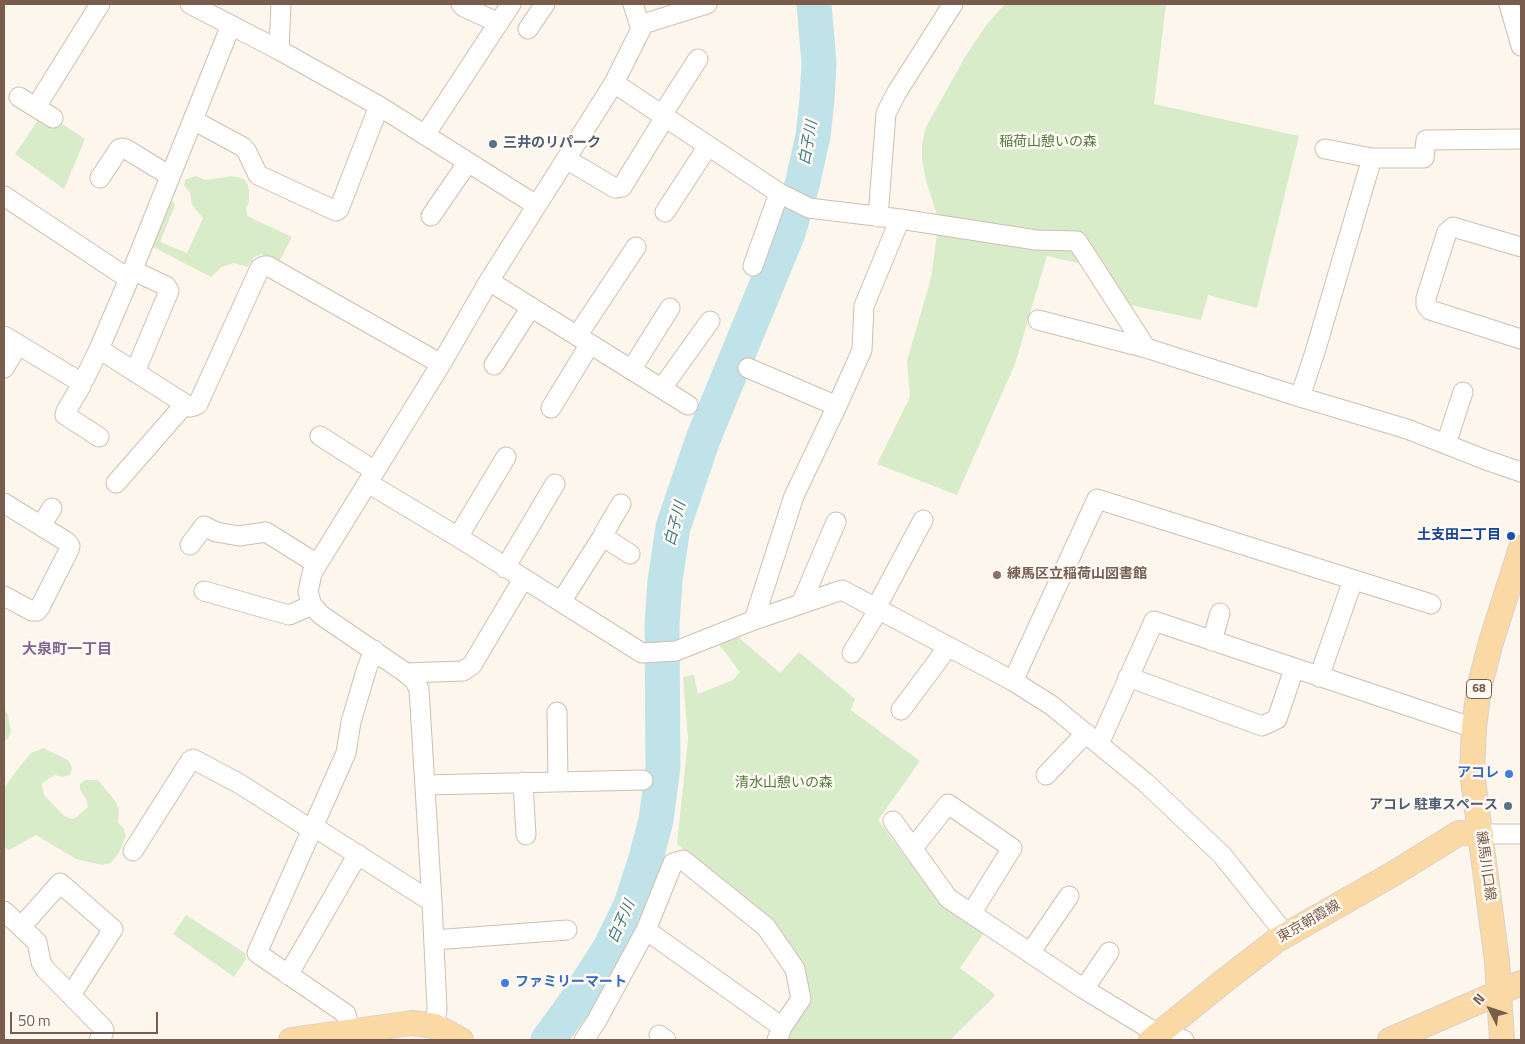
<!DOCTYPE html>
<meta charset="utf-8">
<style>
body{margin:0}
#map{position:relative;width:1525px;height:1044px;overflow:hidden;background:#fdf6ec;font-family:"Titillium Web",sans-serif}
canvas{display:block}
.frame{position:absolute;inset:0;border:5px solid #7a5c4d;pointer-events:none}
.north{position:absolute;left:1465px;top:984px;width:50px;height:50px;-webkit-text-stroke:4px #fffaf3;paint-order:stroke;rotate:311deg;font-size:14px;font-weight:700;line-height:20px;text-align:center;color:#7a5c4d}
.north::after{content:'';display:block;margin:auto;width:18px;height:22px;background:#7a5c4d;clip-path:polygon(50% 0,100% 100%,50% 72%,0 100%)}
.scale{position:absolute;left:10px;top:1012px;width:148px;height:22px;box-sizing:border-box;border:2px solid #7a5c4d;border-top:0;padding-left:6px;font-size:15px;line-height:18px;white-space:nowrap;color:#7a5c4d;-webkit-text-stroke:4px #fffaf3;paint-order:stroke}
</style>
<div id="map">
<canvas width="1525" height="1044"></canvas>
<div class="frame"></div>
<div class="north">N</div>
<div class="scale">50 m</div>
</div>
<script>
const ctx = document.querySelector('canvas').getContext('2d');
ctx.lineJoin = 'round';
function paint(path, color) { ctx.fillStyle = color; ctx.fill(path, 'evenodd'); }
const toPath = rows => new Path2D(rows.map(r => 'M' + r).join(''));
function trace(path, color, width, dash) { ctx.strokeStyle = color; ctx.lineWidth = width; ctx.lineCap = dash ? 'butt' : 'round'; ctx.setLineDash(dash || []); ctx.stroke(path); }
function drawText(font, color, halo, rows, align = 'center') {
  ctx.font = font + ' "Titillium Web","Noto Sans JP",sans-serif'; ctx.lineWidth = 5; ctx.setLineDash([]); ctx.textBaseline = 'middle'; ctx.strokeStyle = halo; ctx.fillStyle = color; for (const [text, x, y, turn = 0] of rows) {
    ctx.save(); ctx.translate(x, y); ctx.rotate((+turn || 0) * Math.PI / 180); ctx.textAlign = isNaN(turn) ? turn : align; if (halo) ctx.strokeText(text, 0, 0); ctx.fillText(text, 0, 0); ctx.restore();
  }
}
const green = toPath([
 [1005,4,1166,4,1154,104,1299,136,1257,308,1208,295,1201,320,1125,304,1104,269,1047,256,1015,364,957,495,877,464,910,397,907,361,931,278,939,221,926,181,922,160,922,144,926,127,965,57,987,24],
 [39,119,52,129,58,121,85,139,64,189,15,154],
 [195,176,206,180,232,176,244,179,248,185,249,191,249,202,246,208,247,216,292,237,279,262,261,254,253,258,248,267,233,263,222,267,211,277,149,245,169,199,172,200,175,205,160,242,187,253,203,218,192,205,190,193,184,185,185,180],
 [735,634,780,673,799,652,855,699,851,710,920,761,878,820,942,906,984,933,960,968,996,995,950,1040,784,1040,801,962,770,917,677,844,688,739,683,677,694,675,698,694,733,680,740,672,716,641],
 [4,709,8,715,11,733,7,740,4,740],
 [43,748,68,760,72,768,70,775,62,777,55,775,42,783,44,795,64,816,72,819,77,817,88,807,86,799,80,790,80,784,85,780,98,780,116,802,119,810,118,822,124,829,126,836,119,853,111,863,102,865,76,859,36,835,9,850,4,847,4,788,17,770,31,753],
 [186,915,245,953,246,959,234,977,173,934]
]);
const river = toPath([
 [548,1040,573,1006,610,948,631,905,645,862,656,820,663,767,662,625,665,581,673,527,703,439,788,233,802,185,813,136,817,100,819,63,814,4]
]);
const minor = toPath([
 [190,4,279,50,379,106,536,205],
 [461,4,464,7,499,23],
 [1509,4,1521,46],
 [640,25,707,4],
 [528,29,545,4],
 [279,50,281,4],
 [614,83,779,193,809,208,900,219,1036,240,1077,241,1146,348,1300,397,1407,429,1486,460,1521,472],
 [19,97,53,118],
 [36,107,100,4],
 [662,115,698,59],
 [193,120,243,147,247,152,258,175,336,211,339,209,379,106],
 [425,135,511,4],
 [1325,149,1372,158,1424,158,1426,140,1521,139],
 [566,159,615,188,622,187,665,117],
 [100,178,119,149,122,148,126,149,170,176],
 [4,196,129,279],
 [665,212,708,146],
 [431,216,468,162],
 [878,217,886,113,897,92,953,4],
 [1521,247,1453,227,1447,232,1426,298,1426,305,1430,310,1521,339],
 [753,266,779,193],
 [132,270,166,286,169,291,135,372],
 [489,281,688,405],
 [1038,320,1146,348],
 [4,336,77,380,81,381,85,378,99,349,129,279,231,25],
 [577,336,636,247],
 [99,349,190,407,194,406,198,404,260,268,264,266,268,266,441,364],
 [494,365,531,307],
 [4,368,18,345],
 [748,368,837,406],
 [631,370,670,308],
 [81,381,81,386,66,411,65,415,99,437],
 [662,388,710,321],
 [1300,397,1315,352,1372,158],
 [551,408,590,344],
 [320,436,375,471],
 [1446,444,1463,392],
 [116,483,185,404],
 [368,483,458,537,642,653,676,651,754,620,842,590,1013,681,1051,705,1146,783,1222,855,1286,935],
 [4,503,67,542,70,546,69,550,40,607,37,611,32,611,4,596],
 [41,526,52,508],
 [458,537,506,457],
 [603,538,604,533,621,504],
 [190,545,204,526,216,532,239,536,266,532,317,564],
 [505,568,555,484],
 [204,591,289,615,312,605],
 [561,602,601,539,605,538,630,554],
 [801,604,836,522],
 [876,608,923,520],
 [754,620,794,496,837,406,862,350,864,306,900,219],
 [1212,641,1220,613],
 [852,653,879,609],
 [406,673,463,671,472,665,523,579],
 [1128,677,1262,726,1277,719,1294,669],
 [1319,677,1353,580],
 [1013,681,1097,499,1431,604],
 [901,710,948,647],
 [557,712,558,781],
 [1099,744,1154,621,1474,728],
 [1046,775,1086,733],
 [523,782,526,835],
 [425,785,643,780],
 [893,821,948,898,1084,989,1158,1034,1184,1040],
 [314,827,432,902],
 [1481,834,1521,834],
 [913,848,948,804,1012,848,971,914],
 [133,851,190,761,193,759,240,784,312,830],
 [4,911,37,942,41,962,45,969,102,1027,104,1030,103,1034,99,1040],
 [21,927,60,883,113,929,71,995],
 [646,930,782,1027],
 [434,940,567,930],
 [1030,953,1069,896],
 [288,975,358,854],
 [1084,989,1109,952],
 [435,1026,437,1009,432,902,419,689,414,680,406,673,321,615,312,605,308,592,312,573,441,364,489,281,614,83,641,29,633,4],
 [350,1032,346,1014,257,953,346,753,351,722,366,671,374,650],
 [659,1035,666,1040],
 [584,1040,596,1022,646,930,673,863,683,860,766,927,795,969,801,999,782,1027,777,1040]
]);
const major = toPath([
 [291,1040,412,1023,435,1026,461,1040],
 [1151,1040,1224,981,1277,940,1393,874,1459,833,1481,834],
 [1390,1040,1521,983],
 [1502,1040,1497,961,1472,772,1474,728,1479,688,1491,642,1521,548]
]);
const markers = [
 [493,144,5,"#5c6f8a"],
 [1511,536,5,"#1a4fb4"],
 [997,575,5,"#8d6e63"],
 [1509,774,5,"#3f7fe0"],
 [1508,806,5,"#5c6f8a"],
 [505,983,5,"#3f7fe0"]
];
const shields = [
 [1479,689,25]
];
const shieldNames = [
 ["68",1479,689]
];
const parkNames = [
 ["稲荷山憩いの森",1048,143],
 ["清水山憩いの森",784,784]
];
const serviceNames = [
 ["三井のリパーク",503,144],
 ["アコレ 駐車スペース",1498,806,"right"]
];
const transitNames = [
 ["土支田二丁目",1501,536]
];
const educationNames = [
 ["練馬区立稲荷山図書館",1007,575]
];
const shopNames = [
 ["アコレ",1499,774],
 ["ファミリーマート",515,983,"left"]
];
const streetNames = [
 ["練馬川口線",1485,866,82],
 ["東京朝霞線",1309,922,-30]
];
const waterNames = [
 ["白子川",809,143,-80],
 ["白子川",676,524,-76],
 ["白子川",622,922,-66]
];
const neighbourhoodNames = [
 ["大泉町一丁目",67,650]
];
paint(green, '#d8ecc9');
trace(river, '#bfe3e8', 35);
trace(minor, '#d1beb0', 21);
trace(major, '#dad1cd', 26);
trace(minor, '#fff', 19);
trace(major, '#fbd9a5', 24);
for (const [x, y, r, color] of markers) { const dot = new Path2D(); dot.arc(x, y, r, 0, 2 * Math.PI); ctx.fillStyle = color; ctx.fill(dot); trace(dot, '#fffaf3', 2); }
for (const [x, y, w] of shields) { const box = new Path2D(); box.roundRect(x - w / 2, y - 9.5, w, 19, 4); ctx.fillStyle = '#fffaf3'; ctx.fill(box); trace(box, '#7a5c4d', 1); }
drawText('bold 12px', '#7a5c4d', null, shieldNames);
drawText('14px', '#537a41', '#fffaf3', parkNames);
drawText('bold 14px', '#4e5e75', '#fffaf3', serviceNames, 'left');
drawText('bold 14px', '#164399', '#fffaf3', transitNames, 'right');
drawText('bold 14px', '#785e54', '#fffaf3', educationNames, 'left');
drawText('bold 14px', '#366cbe', '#fffaf3', shopNames, 'right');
drawText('14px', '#7a5c4d', '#fffaf3', streetNames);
drawText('italic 15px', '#437c86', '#fffaf3', waterNames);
drawText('bold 15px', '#846695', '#fffaf3', neighbourhoodNames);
</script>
